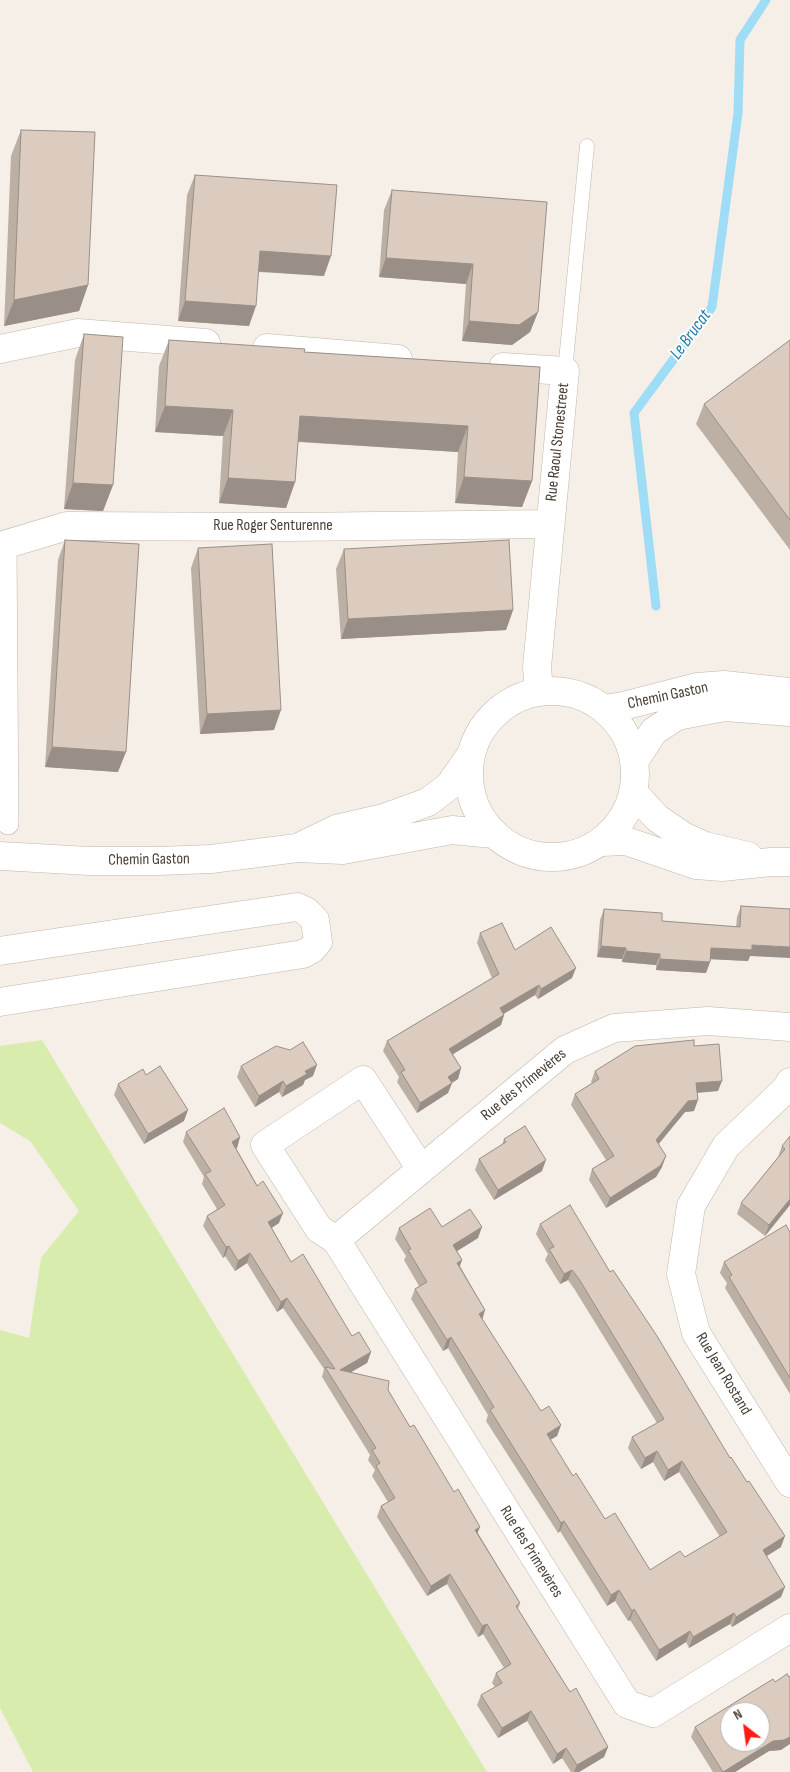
<!DOCTYPE html>
<meta charset="utf-8">
<style>
body{margin:0}
#map{position:relative;width:790px;height:1772px;overflow:hidden;background:#f5efe8;font-family:"Sofia Sans Condensed",sans-serif}
canvas{display:block}
.north{position:absolute;left:720px;top:1702px;width:50px;height:50px;box-sizing:border-box;background:#fff;border:1px solid #b6b2af;border-radius:50%;rotate:330deg;font-size:14px;font-weight:700;line-height:20px;text-align:center;color:#493f36}
.north::after{content:'';display:block;margin:auto;width:18px;height:22px;background:#ff1c15;clip-path:polygon(50% 0,100% 100%,50% 72%,0 100%)}
</style>
<div id="map">
<canvas width="790" height="1772"></canvas>
<div class="north">N</div>
</div>
<script>
const ctx = document.querySelector('canvas').getContext('2d');
ctx.lineJoin = 'round';
function paint(path, color) { ctx.fillStyle = color; ctx.fill(path, 'evenodd'); }
const toPath = rows => new Path2D(rows.map(r => 'M' + r).join(''));
function trace(path, color, width, dash) { ctx.strokeStyle = color; ctx.lineWidth = width; ctx.lineCap = dash ? 'butt' : 'round'; ctx.setLineDash(dash || []); ctx.stroke(path); }
function drawText(font, color, halo, rows, align = 'center') {
  ctx.font = font + ' "Sofia Sans Condensed",sans-serif'; ctx.lineWidth = 4; ctx.setLineDash([]); ctx.textBaseline = 'middle'; ctx.strokeStyle = halo; ctx.fillStyle = color; for (const [text, x, y, turn = 0] of rows) {
    ctx.save(); ctx.translate(x, y); ctx.rotate((+turn || 0) * Math.PI / 180); ctx.textAlign = isNaN(turn) ? turn : align; if (halo) ctx.strokeText(text, 0, 0); ctx.fillText(text, 0, 0); ctx.restore();
  }
}
const green = toPath([
 [42,1040,487,1772,33,1772,0,1708,0,1330,29,1338,41,1258,79,1211,30,1141,0,1123,0,1046]
]);
const stream = toPath([
 [656,606,634,413,712,307,738,113,740,40,766,0]
]);
const service = toPath([
 [565,371,587,146]
]);
const pedestrian = toPath([
 [6,544,8,824]
]);
const minor = toPath([
 [267,348,398,359],
 [0,349,78,333,206,343],
 [503,367,565,371,537,667,539,691],
 [0,546,67,526,290,527,550,524],
 [634,793,657,818,683,836,705,846,748,856],
 [601,842,626,841,696,865,722,867,771,862,790,862],
 [0,951,297,907,306,911,315,920,318,942,312,949,303,954,0,1002],
 [790,1027,708,1021,614,1028,565,1050,336,1240,627,1704,653,1713,790,1628],
 [790,1082,786,1089,726,1146,691,1206,681,1274,696,1333,790,1483],
 [336,1240,319,1229,265,1145,363,1080,421,1169]
]);
const tertiary = toPath([
 '469 774a83 83 0 1 1 166 0a83 83 0 1 1-166 0Z',
 [605,709,623,706,697,687,724,685,790,692],
 [635,760,654,731,677,716,725,707,790,712],
 [299,847,336,829,384,818,428,802,449,786,470,756],
 [0,856,89,861,159,861,211,859,297,848,343,850,452,830,494,834]
]);
const wall = toPath([
 [21,130,88,285,79,311,4,326,11,156],
 [195,175,324,276,259,272,249,326,178,321,187,195],
 [392,190,538,312,530,332,512,345,462,341,466,284,379,277,384,210],
 [84,334,113,485,103,511,64,509,75,360],
 [169,340,304,352,540,367,532,481,522,507,455,503,458,452,298,442,295,482,286,508,219,503,223,436,155,432,159,366],
 [790,340,790,550,696,424,704,404],
 [65,540,118,772,45,767,58,560],
 [198,548,274,730,200,734,191,568],
 [344,549,513,610,506,630,341,639,336,569],
 [741,906,750,956,748,961,711,959,706,973,656,970,656,965,622,962,622,959,597,957,600,920,604,909,662,921,736,927,737,917],
 [480,933,572,978,538,999,535,995,504,1014,504,1015,501,1025,453,1054,461,1068,458,1079,452,1083,448,1093,417,1113,397,1082,399,1077,383,1051,387,1041,492,978,477,943],
 [694,1046,718,1091,697,1093,694,1111,685,1112,658,1143,662,1167,656,1177,606,1208,589,1180,592,1169,606,1160,571,1105,575,1094,592,1083,591,1082,595,1071],
 [241,1066,313,1076,305,1080,303,1085,282,1097,279,1092,255,1107,237,1077],
 [146,1075,184,1121,144,1144,114,1095,118,1084],
 [186,1132,240,1137,237,1148,236,1148,279,1223,272,1228,291,1262,352,1336,371,1352,367,1363,350,1372,388,1390,410,1427,478,1533,520,1603,518,1609,570,1692,608,1747,604,1757,579,1772,571,1772,562,1758,553,1764,527,1721,498,1738,477,1705,481,1695,495,1687,492,1683,496,1673,504,1668,483,1634,478,1637,447,1584,427,1596,377,1517,381,1506,388,1502,372,1476,375,1470,368,1460,370,1455,322,1377,324,1369,283,1308,277,1312,247,1263,235,1271,225,1256,223,1258,203,1226,207,1216,217,1209,202,1184,204,1177,183,1142],
 [790,1136,790,1205,765,1236,737,1214,741,1203,778,1157,782,1146],
 [504,1139,542,1171,494,1200,475,1170,479,1159,502,1145],
 [540,1224,610,1272,781,1547,766,1556,781,1597,732,1627,730,1624,689,1648,686,1642,656,1661,630,1620,628,1621,615,1601,607,1606,560,1531,558,1533,486,1421,488,1415,448,1348,443,1351,411,1299,415,1289,419,1286,404,1260,406,1256,395,1239,399,1228,442,1227,478,1238,457,1251,462,1260,460,1266,485,1310,482,1319,541,1411,561,1425,557,1436,550,1440,573,1476,605,1519,650,1570,685,1557,720,1537,679,1472,664,1481,653,1462,641,1469,628,1448,632,1437,657,1423,575,1290,568,1280,560,1284,545,1260,548,1254,536,1234],
 [790,1232,790,1394,725,1288,727,1283,720,1273,724,1262],
 [775,1682,781,1750,769,1751,735,1772,713,1772,691,1737,695,1727]
]);
const shadedWall = toPath([
 [260,251,331,256,324,276,253,271],
 [386,258,473,264,466,284,379,277],
 [88,285,79,311,4,326,14,300],
 [185,301,256,306,249,326,178,321],
 [538,312,530,332,512,345,462,341,469,321],
 [165,406,233,410,223,436,155,432],
 [300,416,468,426,458,452,290,441],
 [464,477,532,481,522,507,455,503],
 [228,478,295,482,286,508,219,503],
 [73,483,113,485,103,511,64,509],
 [513,610,506,630,341,639,348,619],
 [281,710,274,730,200,734,207,714],
 [52,747,126,752,118,772,45,767],
 [752,945,790,947,790,958,750,956,748,961,707,959,711,948],
 [601,946,626,948,622,959,597,957],
 [626,951,660,954,656,965,622,962],
 [660,959,710,962,706,973,656,970],
 [576,968,572,978,538,999,541,989],
 [539,985,535,995,496,1018,500,1008],
 [504,1015,501,1025,445,1059,449,1049],
 [317,1065,313,1076,305,1080,303,1085,282,1097,286,1086,305,1071],
 [461,1068,458,1079,445,1087,448,1077],
 [283,1081,279,1092,255,1107,259,1096],
 [722,1081,718,1091,693,1093,696,1083],
 [452,1083,448,1093,417,1113,420,1103],
 [698,1100,694,1111,685,1112,653,1151,656,1140,688,1101],
 [188,1110,184,1121,144,1144,148,1134],
 [240,1137,237,1148,228,1152,232,1142],
 [666,1156,662,1167,656,1177,606,1208,610,1198],
 [546,1160,542,1171,494,1200,498,1190],
 [790,1199,790,1205,765,1236,769,1225],
 [283,1213,279,1223,264,1232,268,1222],
 [482,1227,478,1238,449,1256,453,1245],
 [229,1246,225,1256,223,1258,226,1247],
 [250,1253,247,1263,235,1271,238,1261],
 [462,1260,458,1270,457,1263],
 [572,1270,568,1280,560,1284,564,1274],
 [287,1298,283,1308,277,1312,281,1302],
 [485,1310,482,1320,479,1314],
 [451,1337,448,1348,443,1351,447,1340],
 [371,1352,367,1363,336,1381,340,1370],
 [561,1425,557,1436,543,1444,547,1434],
 [657,1451,653,1462,641,1469,645,1458],
 [682,1461,679,1472,664,1481,668,1470],
 [564,1521,560,1531,558,1533,561,1523],
 [480,1527,476,1537,475,1530],
 [785,1536,781,1547,759,1561,763,1550],
 [450,1574,447,1584,427,1596,431,1586],
 [785,1587,781,1597,732,1627,736,1617],
 [619,1590,615,1601,607,1606,611,1595],
 [634,1609,630,1620,628,1621,632,1611],
 [734,1613,730,1624,689,1648,693,1637],
 [487,1624,483,1634,478,1637,482,1626],
 [690,1631,686,1642,656,1661,659,1650],
 [531,1711,527,1721,498,1738,502,1728],
 [790,1737,790,1744,781,1750,769,1751,735,1772,723,1772,773,1741],
 [608,1747,604,1757,579,1772,574,1772,577,1765],
 [566,1748,562,1758,553,1764,557,1754]
]);
const building = toPath([
 [21,130,95,132,88,285,14,300,21,130],
 [195,175,337,185,331,256,260,251,256,306,185,301,195,175],
 [392,190,547,202,538,312,519,325,469,321,473,264,386,258,392,190],
 [84,334,123,337,113,485,73,483,84,334],
 [169,340,305,349,304,352,540,367,532,481,464,477,468,426,300,416,295,482,228,478,233,410,165,406,169,340],
 [790,340,790,520,704,404,790,340],
 [65,540,139,544,126,752,52,747,65,540],
 [509,540,513,610,348,619,344,549,509,540],
 [272,544,281,710,207,714,198,548,272,544],
 [741,906,790,909,790,947,752,945,752,950,711,948,710,962,660,959,660,954,626,951,626,948,601,946,604,909,662,913,662,921,740,927,741,906],
 [502,923,515,950,551,927,576,968,541,989,539,985,500,1008,504,1015,449,1049,461,1068,448,1077,452,1083,420,1103,401,1072,405,1070,387,1041,499,974,480,933,502,923],
 [694,1040,694,1046,719,1044,722,1081,696,1083,698,1100,688,1101,656,1140,666,1156,660,1166,610,1198,592,1169,614,1156,575,1094,599,1079,595,1071,635,1046,694,1040],
 [303,1042,317,1065,305,1071,307,1074,286,1086,283,1081,259,1096,241,1066,276,1046,290,1050,303,1042],
 [160,1066,188,1110,148,1134,118,1084,143,1069,146,1075,160,1066],
 [224,1108,240,1137,232,1142,257,1186,263,1181,283,1213,268,1222,291,1262,303,1254,352,1336,359,1332,371,1352,340,1370,389,1381,388,1390,410,1427,414,1425,454,1492,458,1489,480,1527,475,1530,520,1603,516,1606,570,1692,576,1688,608,1747,577,1765,566,1748,557,1754,531,1711,502,1728,481,1695,502,1683,496,1673,511,1664,487,1624,482,1626,450,1574,431,1586,381,1506,395,1498,376,1466,380,1463,372,1450,376,1448,325,1367,335,1369,287,1298,281,1302,250,1253,238,1261,229,1246,226,1247,207,1216,225,1205,205,1174,211,1171,186,1132,224,1108],
 [525,1126,546,1160,498,1190,479,1159,506,1142,504,1139,525,1126],
 [790,1136,790,1199,769,1225,741,1203,785,1149,782,1146,790,1136],
 [570,1205,610,1272,613,1270,657,1336,730,1458,731,1457,747,1482,749,1481,785,1536,763,1550,785,1587,736,1617,734,1613,693,1637,690,1631,659,1650,634,1609,632,1611,619,1590,611,1595,564,1521,561,1523,490,1410,494,1407,451,1337,447,1340,415,1289,427,1282,408,1250,411,1249,399,1228,430,1208,442,1227,470,1209,482,1227,453,1245,462,1260,457,1263,485,1310,479,1314,541,1411,549,1406,561,1425,547,1434,573,1476,576,1473,605,1519,615,1513,650,1570,680,1551,685,1557,727,1532,682,1461,668,1470,657,1451,645,1458,632,1437,664,1419,579,1279,572,1270,564,1274,549,1249,554,1247,540,1224,570,1205],
 [786,1225,790,1232,790,1378,729,1277,732,1275,724,1262,786,1225],
 [787,1674,789,1677,790,1676,790,1737,784,1740,773,1741,723,1772,695,1727,773,1679,775,1682,787,1674],
 [730,1712,760,1712,760,1742,730,1742,730,1712]
]);
const streetNames = [
 ["Rue Raoul Stonestreet",558,442,-84],
 ["Rue Roger Senturenne",273,526],
 ["Chemin Gaston",668,696,-12],
 ["Chemin Gaston",149,860,-1],
 ["Rue des Primevères",524,1085,-39],
 ["Rue Jean Rostand",723,1374,59],
 ["Rue des Primevères",531,1552,58]
];
const waterNames = [
 ["Le Brucat",691,335,-54]
];
paint(green, '#d8ecad');
trace(stream, '#9fddf6', 9);
trace(service, '#c1b6a9', 15);
trace(pedestrian, '#c1b6a9', 22);
trace(minor, '#c1b6a9', 29);
trace(tertiary, '#c1b6a9', 29);
trace(service, '#fff', 14);
trace(pedestrian, '#fff', 21);
trace(minor, '#fff', 28);
trace(tertiary, '#fff', 28);
paint(wall, '#bcafa4');
paint(shadedWall, '#998f86');
paint(building, '#dbccbf');
trace(building, '#998f86', 1);
drawText('16px', '#493f36', '#fff', streetNames);
drawText('italic 18px', '#227da5', '#fff', waterNames);
</script>
